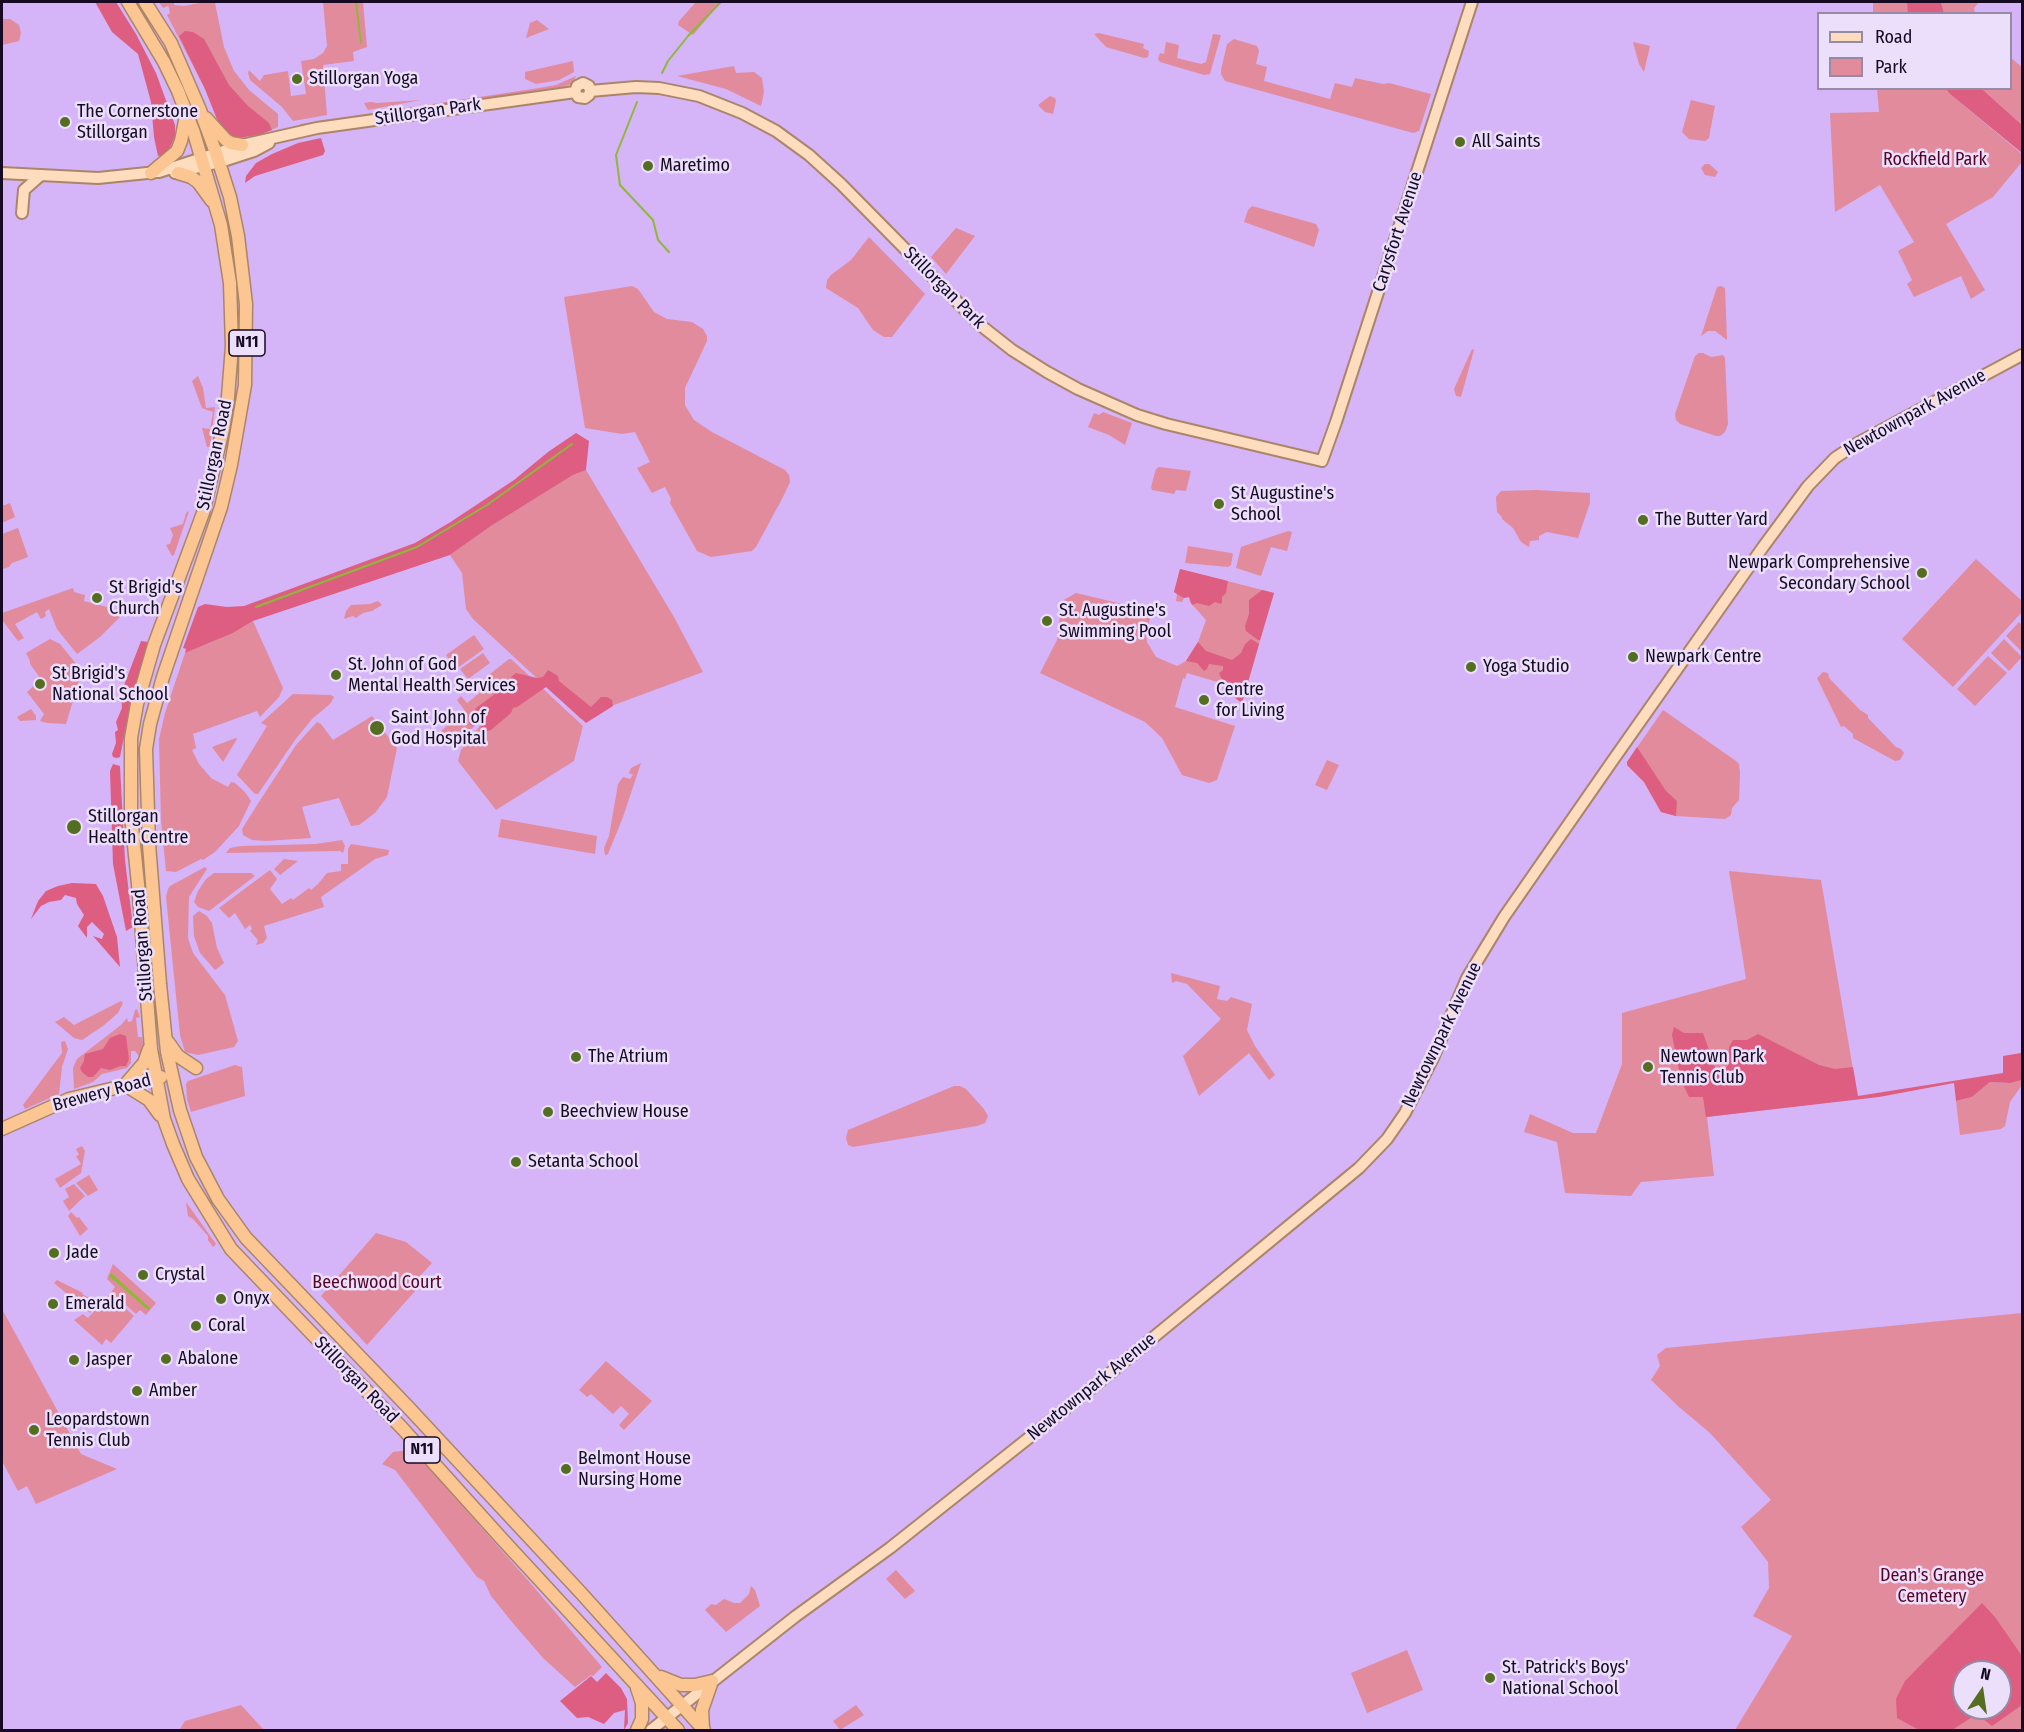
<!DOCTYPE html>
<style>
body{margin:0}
#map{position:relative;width:2024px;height:1732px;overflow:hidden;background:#d5b4f8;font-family:"Fira Sans Condensed",sans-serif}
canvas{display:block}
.frame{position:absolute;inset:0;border:3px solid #170b23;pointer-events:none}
.legend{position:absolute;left:1817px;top:12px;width:195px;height:78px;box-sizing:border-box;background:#ebdffb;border:2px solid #968aa5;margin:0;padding:8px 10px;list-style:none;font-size:18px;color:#170b23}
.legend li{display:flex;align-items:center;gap:12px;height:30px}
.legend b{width:30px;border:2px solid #968aa5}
.north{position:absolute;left:1952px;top:1660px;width:60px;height:60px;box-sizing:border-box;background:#ebdffb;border:2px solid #968aa5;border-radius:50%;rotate:13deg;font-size:16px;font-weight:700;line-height:24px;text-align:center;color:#170b23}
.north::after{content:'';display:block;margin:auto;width:21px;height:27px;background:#546e21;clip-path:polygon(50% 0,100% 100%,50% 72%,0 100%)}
</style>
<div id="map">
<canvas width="2024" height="1732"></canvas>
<div class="frame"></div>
<ul class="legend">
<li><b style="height:8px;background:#fdddbd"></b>Road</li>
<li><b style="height:16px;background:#e28b9d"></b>Park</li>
</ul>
<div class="north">N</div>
</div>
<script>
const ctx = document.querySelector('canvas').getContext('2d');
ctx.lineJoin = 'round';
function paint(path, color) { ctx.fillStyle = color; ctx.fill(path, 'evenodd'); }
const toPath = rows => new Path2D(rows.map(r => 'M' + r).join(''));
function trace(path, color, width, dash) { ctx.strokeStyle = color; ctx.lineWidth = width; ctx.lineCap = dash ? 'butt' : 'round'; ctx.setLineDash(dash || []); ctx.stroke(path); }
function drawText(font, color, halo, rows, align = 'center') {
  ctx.font = font + ' "Fira Sans Condensed",sans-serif'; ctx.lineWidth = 5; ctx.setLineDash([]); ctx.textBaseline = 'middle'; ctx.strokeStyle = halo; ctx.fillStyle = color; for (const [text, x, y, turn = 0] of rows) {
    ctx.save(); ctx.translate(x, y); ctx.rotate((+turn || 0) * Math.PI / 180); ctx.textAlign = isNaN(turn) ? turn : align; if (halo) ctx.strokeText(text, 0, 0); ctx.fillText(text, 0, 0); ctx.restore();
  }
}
const green = toPath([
 [159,2,174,2,174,5,184,6,205,2,215,3,224,47,234,71,249,90,278,114,278,127,258,135,217,119,205,89,167,15,170,13,169,8,168,6,163,8],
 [323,2,363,2,367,47,353,52,354,61,323,65,327,115,293,121,282,107,250,80,248,73,249,70,260,81,264,75,288,71,291,96,306,94,301,61,314,59,323,53,327,46],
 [696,2,721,2,693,35,678,25,679,21],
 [1873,2,1921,2,1924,13,1873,13],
 [1941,2,1979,2,1974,8,1975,14,1944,13],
 [2,19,10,19,19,25,21,33,19,41,2,45],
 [537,20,549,29,526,38,530,23],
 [1099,33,1144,44,1143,48,1149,51,1148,57,1144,58,1106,47,1094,34],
 [1213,34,1221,35,1210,74,1204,75,1160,62,1158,59,1160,53,1164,54,1166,42,1179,45,1177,58,1201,64,1206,62],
 [1234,39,1257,46,1259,51,1256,64,1267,67,1264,81,1330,99,1335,83,1352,87,1355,78,1383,84,1389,83,1431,94,1419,131,1413,133,1225,81,1221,74,1221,70,1227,44],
 [1633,42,1650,46,1644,72,1639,64],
 [2011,58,2022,67,2022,125,1982,89,2010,88],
 [573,61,574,72,559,80,536,84,525,79,525,72],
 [734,66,736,73,754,72,762,78,764,92,761,106,726,89,677,76],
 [576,76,572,84,562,87,301,126,300,124,539,88,556,85],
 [1877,89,1949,89,1950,94,2022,154,2022,162,1993,197,1946,224,1985,290,1971,299,1961,276,1914,297,1907,284,1912,280,1898,251,1914,242,1880,185,1835,212,1830,113,1879,112],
 [1050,96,1055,98,1056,101,1053,114,1045,112,1038,105],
 [421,100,368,110,364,103,371,102,377,103],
 [1691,100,1715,106,1710,132,1709,138,1705,141,1689,139,1682,132],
 [1705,164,1709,164,1715,169,1718,172,1715,177,1705,175,1701,168],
 [1252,206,1316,224,1319,230,1314,247,1244,222,1248,210],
 [956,228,975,236,946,274,931,257],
 [869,237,925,294,892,337,884,337,873,330,858,308,826,288,827,280,831,275,851,260],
 [632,286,638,289,654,312,667,319,692,322,703,329,707,336,707,341,685,388,685,405,694,420,712,432,785,470,789,475,790,482,783,497,756,547,752,551,711,557,697,551,670,503,671,499,665,487,652,493,637,468,650,462,635,432,622,434,585,428,564,297],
 [1721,286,1725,288,1727,340,1715,331,1708,331,1701,336,1717,287],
 [1472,349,1474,350,1461,397,1456,396,1454,389],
 [1699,353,1703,353,1711,357,1723,355,1725,358,1728,424,1725,432,1720,436,1716,436,1680,424,1676,420,1675,414,1695,356],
 [198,376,203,388,206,408,215,407,210,447,207,447,202,428,210,429,213,412,202,408,192,381],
 [1103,412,1132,423,1125,445,1109,435,1088,427,1094,413,1099,415],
 [1159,467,1191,471,1186,491,1176,490,1174,494,1152,490,1151,487,1156,469],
 [586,470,674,617,703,672,595,712,581,719,473,619,466,609,462,573,450,555,491,526,573,475],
 [1536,490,1590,493,1590,503,1578,538,1547,532,1539,536,1539,540,1530,541,1529,547,1521,542,1513,528,1502,519,1502,517,1497,512,1496,497,1501,491],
 [10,503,15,517,2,523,2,506],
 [189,511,174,555,172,556,166,545,170,544,173,535,170,528,183,524,186,513],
 [18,528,28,557,12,563,9,567,3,569,2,534],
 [1288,531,1292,532,1287,551,1271,547,1261,576,1236,568,1241,547],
 [1188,546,1231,553,1233,554,1231,565,1228,567,1185,563],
 [1976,559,2022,601,2022,612,1953,687,1902,639],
 [1180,569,1274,593,1242,703,1223,689,1224,684,1187,673,1185,679,1183,678,1175,707,1235,726,1217,780,1209,783,1182,775,1162,738,1145,722,1040,673,1057,640,1062,601,1076,593,1152,611,1146,635,1147,642,1156,657,1177,666,1186,661,1198,642,1206,620,1190,602,1189,597,1184,598,1182,602,1176,601,1177,594,1174,592],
 [73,588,74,592,85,595,84,601,107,607,120,617,100,637,77,654,57,629,49,609,45,612,46,616,41,619,37,612,15,624,24,638,18,641,2,620,2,613],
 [378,601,382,605,372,611,363,613,356,618,353,616,344,619,346,611,351,605,370,604],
 [253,621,283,688,279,697,260,717,257,711,193,734,196,748,192,750,199,764,211,778,228,787,231,782,235,783,245,792,251,801,239,826,215,852,203,860,201,859,176,872,166,871,161,820,159,739,165,713,185,653,233,633],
 [2019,622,2022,625,2022,652,2006,636],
 [474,635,484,649,456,669,446,655],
 [50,639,60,644,82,671,66,724,47,723,40,721,44,714,27,692,41,679,30,664,30,661,26,653],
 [2004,639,2022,657,2009,671,1991,653],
 [483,653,490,663,468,679,460,669],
 [1988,656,2007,673,1975,706,1957,689],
 [509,659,511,659,583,726,574,761,496,810,458,761,461,750,482,723,479,721,463,738,459,734,450,743,441,731,465,711,457,700,461,696,467,703,481,692,476,685],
 [1823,672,1828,673,1829,678,1860,710,1868,715,1868,718,1896,747,1901,749,1904,753,1900,760,1895,761,1853,738,1853,734,1844,726,1841,727,1817,678],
 [293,694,331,695,334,697,330,704,312,719,295,740,258,794,255,794,237,775,267,726,261,723],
 [31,709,36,716,36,720,20,721,17,717],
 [1663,710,1736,761,1739,764,1740,773,1739,800,1732,808,1731,815,1725,819,1676,816,1661,812,1644,782,1627,765,1627,762],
 [372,716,397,748,387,797,375,813,359,825,351,826,339,798,302,807,311,838,266,841,252,840,243,835,242,829,259,802,296,745,317,722,321,724,333,740],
 [236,738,237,739,223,762,212,747],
 [1327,760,1339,765,1327,790,1315,785],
 [641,763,623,817,608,854,605,855,604,848,609,836,618,784,623,777,630,779,633,775,629,773,631,768],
 [501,819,597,836,595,854,498,837],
 [342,840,345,846,343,853,340,851,226,853,230,848,241,846,316,844],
 [351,844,389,850,388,855,375,859,321,897,324,907,264,926,267,938,263,943,256,945,258,940,250,931,252,929,250,925,245,929,235,913,229,918,219,908,270,870,277,879,270,889,282,904,291,898,293,900,309,888,311,890,318,884,327,873,341,871,341,864,348,864,348,849],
 [284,859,298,861,280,875,274,869],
 [205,867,207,869,189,897,188,938,193,953,225,995,238,1041,234,1047,198,1055,185,1052,180,1035,166,897,168,889,170,886],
 [1729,871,1821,880,1858,1099,1707,1117,1714,1176,1641,1182,1631,1196,1565,1193,1557,1142,1524,1132,1530,1114,1573,1133,1596,1133,1622,1064,1622,1013,1746,979],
 [214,873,251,873,255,876,209,911,198,907,194,902,198,891,206,879],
 [199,911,207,916,212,923,217,948,224,963,215,970,200,953,194,936,193,916],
 [1171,973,1220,986,1217,999,1227,1001,1231,997,1252,1004,1247,1030,1255,1046,1275,1075,1269,1080,1249,1053,1199,1096,1183,1056,1221,1019,1187,984,1176,981,1172,983],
 [121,1001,123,1003,118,1013,103,1026,82,1040,74,1038,55,1022,64,1017,74,1025],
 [137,1009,140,1017,136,1018,138,1037,142,1037,144,1050,140,1057,135,1051,131,1051,131,1063,127,1068,102,1074,93,1082,74,1089,73,1068,77,1059,121,1025,127,1018,128,1022,132,1021,135,1010],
 [65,1041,68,1049,62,1067,59,1094,25,1109,23,1105,62,1053,61,1042],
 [235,1065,242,1067,245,1096,191,1112,187,1099,186,1084,188,1081],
 [2022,1080,2022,1085,2010,1102,2005,1126,2001,1129,1960,1135,1956,1101,1972,1097,1990,1082,2010,1083],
 [954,1086,960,1086,966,1089,984,1109,988,1116,985,1123,977,1126,853,1147,848,1145,846,1138,848,1130],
 [82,1146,85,1151,81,1173,60,1188,55,1179,81,1164,76,1156,79,1155,76,1149],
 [89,1175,98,1190,88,1196,76,1183],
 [74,1184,85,1196,69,1211,63,1201,69,1197,65,1189],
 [186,1202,216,1244,213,1247,208,1240,208,1236,193,1219,188,1216],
 [71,1212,77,1218,79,1217,88,1229,80,1236,68,1216],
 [376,1233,406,1242,432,1263,420,1276,425,1280,367,1345,321,1296],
 [113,1264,156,1303,146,1315,140,1310,136,1314,111,1292,115,1287,107,1279],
 [57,1280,83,1293,82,1294,99,1303,90,1313,54,1283],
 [110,1294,134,1316,111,1343,106,1339,102,1345,74,1320,83,1314,88,1318],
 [2,1309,81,1454,117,1469,36,1504,27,1486,18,1491,2,1461],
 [2022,1313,2022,1730,1735,1730,1792,1636,1753,1616,1769,1588,1768,1562,1741,1527,1771,1500,1710,1433,1679,1407,1651,1380,1660,1366,1657,1355,1666,1348],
 [1964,1672,2000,1672,2000,1708,1964,1708],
 [606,1361,652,1401,624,1430,619,1425,629,1414,621,1406,613,1414,591,1394,587,1397,579,1390],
 [409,1450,429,1468,532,1585,602,1667,593,1676,591,1675,575,1687,543,1658,512,1622,491,1596,484,1581,477,1577,395,1470,382,1464,393,1452],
 [896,1570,915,1591,905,1599,886,1579],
 [751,1586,755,1590,760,1606,726,1632,705,1610,711,1604,716,1605,724,1599,734,1603,740,1603,749,1594],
 [1407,1650,1423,1690,1367,1713,1351,1673],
 [241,1705,264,1730,180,1729,185,1721],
 [856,1705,864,1715,840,1730,833,1721]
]);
const forest = toPath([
 [95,2,116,2,136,34,156,73,175,125,175,136,170,148,163,155,158,156,154,137,151,102,138,54,112,32],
 [1907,2,1941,2,1944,13,1908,13],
 [185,31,193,32,204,39,229,85,248,106,269,123,272,130,258,135,231,139,217,119,205,89,181,40,179,36],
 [1946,89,1982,89,2022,125,2022,153,1950,94],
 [321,138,325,151,323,155,255,176,245,183,246,176,256,163,272,154,298,143],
 [576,433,589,441,586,470,573,475,491,526,450,555,253,621,233,633,185,653,186,649,183,648,198,607,205,604,227,607,244,606,415,543,449,523,514,480,548,452],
 [1180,569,1228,581,1226,593,1222,597,1222,602,1221,604,1215,602,1209,606,1197,603,1192,605,1189,597,1184,598,1177,594,1174,592],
 [1262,590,1274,593,1260,640,1258,640,1246,631,1245,626,1249,614,1249,600],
 [1251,639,1259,644,1242,703,1223,689,1224,684,1219,673,1223,670,1223,666,1209,664,1207,669,1204,671,1197,663,1186,661,1198,642,1206,651,1232,660,1241,653,1245,644],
 [141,641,148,642,131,701,120,757,117,758,113,757,112,754,116,743,115,732,118,730,116,722,122,708,121,693],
 [548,670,558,676,559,681,591,707,601,697,607,697,612,700,613,706,586,723,546,687,517,707,513,708,511,713,491,730,483,732,480,729,482,724,479,721,474,726,470,725,469,720,476,708,511,682,511,677,516,673,537,678,543,677],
 [1637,747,1666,791,1677,801,1676,816,1661,812,1644,782,1627,765,1627,762],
 [113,764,120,766,125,860,133,927,126,931,113,864,110,771],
 [72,883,96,884,103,896,117,937,120,967,93,936,102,939,104,934,92,922,87,927,87,938,78,926,84,915,77,904,76,898,65,895,61,900,49,902,41,906,31,919,38,901,46,891,58,886],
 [1674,1027,1684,1033,1703,1033,1716,1070,1723,1071,1729,1064,1729,1047,1733,1040,1747,1040,1758,1034,1819,1065,1835,1069,1853,1067,1858,1096,2003,1073,2003,1056,2021,1053,2022,1054,2022,1080,2010,1083,1990,1082,1972,1097,1956,1101,1954,1083,1879,1097,1706,1117,1703,1097,1689,1097,1681,1080,1672,1035],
 [120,1034,126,1036,129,1059,126,1066,120,1066,110,1070,101,1068,93,1077,88,1077,82,1072,80,1068,84,1061,85,1054,103,1049,110,1038],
 [1982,1603,1995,1617,2022,1656,2022,1705,1992,1726,1977,1714,1952,1730,1919,1730,1897,1718,1896,1699,1905,1681],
 [1964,1672,2000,1672,2000,1708,1964,1708],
 [606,1673,621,1688,627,1699,628,1723,624,1730,625,1710,614,1713,604,1724,588,1717,577,1718,560,1701,591,1676,597,1682]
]);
const water = toPath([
 [111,1273,150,1308,148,1310,109,1276]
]);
const stream = toPath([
 [356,2,361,43],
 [662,73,668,61,688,36,721,2],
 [637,102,616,155,620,185,653,220,658,240,669,252],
 [256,607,417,547,487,505,572,444]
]);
const major = toPath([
 [590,91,636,87,659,88,699,96,742,113,776,131,809,155,841,184,979,324,1012,350,1047,372,1078,389,1137,415,1166,424,1322,461,1336,422,1472,2],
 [575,92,577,86,583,83,589,86,590,91],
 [575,92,578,97,585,98,589,95,590,91],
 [159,172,242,145,317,128,575,92],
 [2,173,98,178,157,172],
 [175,173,220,162,254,151,269,143],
 [22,213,24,190,41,175],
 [651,1730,796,1616,890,1548,1098,1383,1359,1168,1387,1139,1405,1113,1433,1058,1467,978,1504,917,1611,763,1763,547,1808,486,1835,458,1856,444,2022,355]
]);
const highway = toPath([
 [128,2,164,62,178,91,194,133,221,225,230,283,232,346,228,397,223,429,203,513,154,645,137,704,131,738,131,816,138,884,151,1049,164,1119,173,1144,188,1179,231,1249,403,1429,502,1539,678,1730],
 [145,2,171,43,200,110,216,153,230,197,238,236,246,304,245,385,231,465,221,507,163,677,150,724,146,749,149,844,160,984,167,1052,180,1110,196,1157,218,1199,246,1238,408,1407,582,1594,704,1730],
 [206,118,226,140,231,143,242,145],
 [151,173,177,151,181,141,186,116],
 [178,173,191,177,198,182,212,201],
 [168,1042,178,1056,196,1068],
 [125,1085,149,1100,160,1115],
 [125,1085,144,1063,149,1049],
 [2,1129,69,1099,161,1077],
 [661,1677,681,1685,695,1685,712,1681],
 [703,1728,702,1710,712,1681],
 [637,1730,642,1719,642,1703,637,1688]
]);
const markers = [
 [297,79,6,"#546e21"],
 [65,122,6,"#546e21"],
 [1460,142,6,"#546e21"],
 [648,166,6,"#546e21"],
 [1219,504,6,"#546e21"],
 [1643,520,6,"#546e21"],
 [1922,573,6,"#546e21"],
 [97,598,6,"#546e21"],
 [1047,621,6,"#546e21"],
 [1633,657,6,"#546e21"],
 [1471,667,6,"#546e21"],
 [336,675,6,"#546e21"],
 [40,684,6,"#546e21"],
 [1204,700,6,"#546e21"],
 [377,728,8,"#546e21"],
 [74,827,8,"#546e21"],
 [576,1057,6,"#546e21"],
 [1648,1067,6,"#546e21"],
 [548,1112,6,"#546e21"],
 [516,1162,6,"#546e21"],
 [54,1253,6,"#546e21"],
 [143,1275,6,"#546e21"],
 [221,1299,6,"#546e21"],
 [53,1304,6,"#546e21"],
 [196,1326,6,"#546e21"],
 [166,1359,6,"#546e21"],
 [74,1360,6,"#546e21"],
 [137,1391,6,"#546e21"],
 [34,1430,6,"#546e21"],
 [566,1469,6,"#546e21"],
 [1490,1678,6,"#546e21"]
];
const shields = [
 [247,343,36],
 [422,1450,36]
];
const shieldNames = [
 ["N11",247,343],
 ["N11",422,1450]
];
const poiNames = [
 ["Stillorgan Yoga",309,79],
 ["The Cornerstone",77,112],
 ["Stillorgan",77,133],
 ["All Saints",1472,142],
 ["Maretimo",660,166],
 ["St Augustine's",1231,494],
 ["School",1231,515],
 ["The Butter Yard",1655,520],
 ["Newpark Comprehensive",1910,563,"right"],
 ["Secondary School",1910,584,"right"],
 ["St Brigid's",109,588],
 ["Church",109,609],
 ["St. Augustine's",1059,611],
 ["Swimming Pool",1059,632],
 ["Newpark Centre",1645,657],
 ["St. John of God",348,665],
 ["Mental Health Services",348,686],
 ["Yoga Studio",1483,667],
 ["St Brigid's",52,674],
 ["National School",52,695],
 ["Centre",1216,690],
 ["for Living",1216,711],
 ["Saint John of",391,718],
 ["God Hospital",391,739],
 ["Stillorgan",88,817],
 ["Health Centre",88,838],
 ["The Atrium",588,1057],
 ["Newtown Park",1660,1057],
 ["Tennis Club",1660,1078],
 ["Beechview House",560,1112],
 ["Setanta School",528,1162],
 ["Jade",66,1253],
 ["Crystal",155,1275],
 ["Onyx",233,1299],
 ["Emerald",65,1304],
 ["Coral",208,1326],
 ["Abalone",178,1359],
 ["Jasper",86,1360],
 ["Amber",149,1391],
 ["Leopardstown",46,1420],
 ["Tennis Club",46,1441],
 ["Belmont House",578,1459],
 ["Nursing Home",578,1480],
 ["St. Patrick's Boys'",1502,1668],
 ["National School",1502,1689]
];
const streetNames = [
 ["Stillorgan Park",428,112,-8],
 ["Carysfort Avenue",1398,232,-72],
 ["Stillorgan Park",944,288,45],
 ["Newtownpark Avenue",1915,413,-29],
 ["Stillorgan Road",215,455,-78],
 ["Stillorgan Road",143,945,-94],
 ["Newtownpark Avenue",1442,1035,-64],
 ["Brewery Road",102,1093,-15],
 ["Stillorgan Road",356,1380,46],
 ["Newtownpark Avenue",1092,1387,-39]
];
const parkNames = [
 ["Rockfield Park",1935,160],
 ["Beechwood Court",377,1283],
 ["Dean's Grange",1932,1576],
 ["Cemetery",1932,1597]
];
paint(green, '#e28b9d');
paint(forest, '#dd5e80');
paint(water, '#8eb839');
trace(stream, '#8eb839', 2);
trace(major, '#ab856a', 14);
trace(highway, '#ab856a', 15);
trace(major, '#fdddbd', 10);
trace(highway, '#fbc691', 12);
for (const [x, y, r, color] of markers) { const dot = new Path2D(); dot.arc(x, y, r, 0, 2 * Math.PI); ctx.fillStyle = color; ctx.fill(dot); trace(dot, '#ebdffb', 2); }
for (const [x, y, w] of shields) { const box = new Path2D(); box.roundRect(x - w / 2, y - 13, w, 26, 4.5); ctx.fillStyle = '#ebdffb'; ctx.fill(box); trace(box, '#170b23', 1.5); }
drawText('bold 16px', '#170b23', null, shieldNames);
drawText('18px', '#170b23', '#ebdffb', poiNames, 'left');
drawText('18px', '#170b23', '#ebdffb', streetNames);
drawText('18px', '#570424', '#ebdffb', parkNames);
</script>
